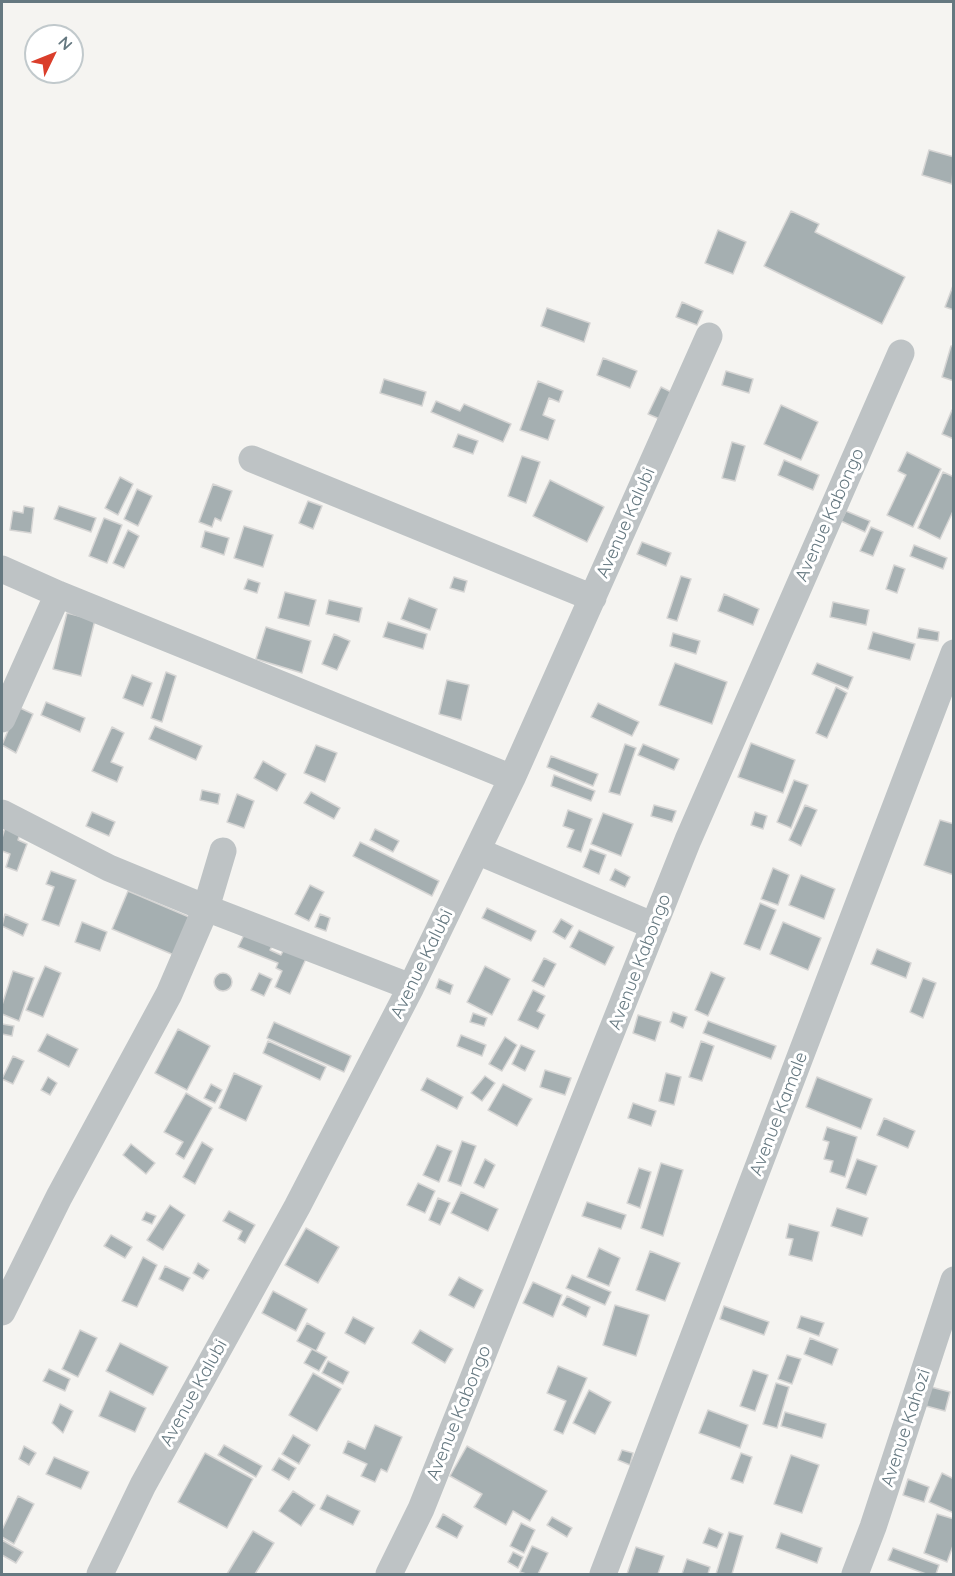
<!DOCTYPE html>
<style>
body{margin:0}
#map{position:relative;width:955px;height:1576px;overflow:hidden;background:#f5f4f1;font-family:Quicksand,sans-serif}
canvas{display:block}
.frame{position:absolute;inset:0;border:3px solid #657880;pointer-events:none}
.north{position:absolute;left:24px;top:24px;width:60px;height:60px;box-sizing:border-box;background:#fff;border:2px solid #c1c9cc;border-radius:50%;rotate:47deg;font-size:16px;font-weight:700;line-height:24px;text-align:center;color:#657880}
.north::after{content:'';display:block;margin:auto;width:21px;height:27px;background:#da3e2b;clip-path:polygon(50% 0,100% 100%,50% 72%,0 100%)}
</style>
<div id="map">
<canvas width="955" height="1576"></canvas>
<div class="frame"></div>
<div class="north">N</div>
</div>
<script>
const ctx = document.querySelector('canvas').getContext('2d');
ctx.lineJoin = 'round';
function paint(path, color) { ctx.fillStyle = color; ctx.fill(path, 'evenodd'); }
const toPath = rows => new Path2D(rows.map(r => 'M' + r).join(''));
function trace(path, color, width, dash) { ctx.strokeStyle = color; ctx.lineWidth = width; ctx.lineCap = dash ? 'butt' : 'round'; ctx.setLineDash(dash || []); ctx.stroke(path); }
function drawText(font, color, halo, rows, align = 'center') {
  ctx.font = font + ' Quicksand,sans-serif'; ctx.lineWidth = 6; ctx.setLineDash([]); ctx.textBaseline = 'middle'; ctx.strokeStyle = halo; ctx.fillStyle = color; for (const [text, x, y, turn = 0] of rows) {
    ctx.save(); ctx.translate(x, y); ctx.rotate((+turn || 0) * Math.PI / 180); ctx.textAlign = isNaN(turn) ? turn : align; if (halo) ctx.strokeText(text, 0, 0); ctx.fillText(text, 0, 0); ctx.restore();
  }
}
const building = toPath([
 [929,150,954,157,952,184,922,175,929,150],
 [791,211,819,224,815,232,905,277,882,324,764,266,791,211],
 [718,230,746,242,733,274,705,263,718,230],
 [954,283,954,310,945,307,954,283],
 [682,302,703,311,697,325,676,317,682,302],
 [547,308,590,323,584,342,541,326,547,308],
 [951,346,954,346,954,381,942,377,951,346],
 [603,358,637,371,630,388,597,375,603,358],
 [726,371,753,379,749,393,722,385,726,371],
 [384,379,426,392,422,406,380,393,384,379],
 [538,381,563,391,559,402,549,398,543,415,555,420,548,440,520,430,538,381],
 [661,387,675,394,662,420,648,414,661,387],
 [436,401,460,411,464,404,511,424,503,442,431,412,436,401],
 [781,405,818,422,801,460,764,444,781,405],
 [952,410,954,411,954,439,942,434,952,410],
 [458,434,478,441,473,454,453,447,458,434],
 [732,442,745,446,735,481,722,478,732,442],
 [907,452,941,469,913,527,887,515,906,475,898,471,907,452],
 [522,456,540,462,526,503,508,496,522,456],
 [784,460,819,475,813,490,778,475,784,460],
 [943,472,954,477,954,509,940,539,918,528,943,472],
 [120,477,133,484,118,515,105,508,120,477],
 [550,480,604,507,587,542,533,516,550,480],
 [213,484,232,491,221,521,215,518,212,527,199,522,213,484],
 [137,489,152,496,138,526,124,519,137,489],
 [308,501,322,506,313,529,299,523,308,501],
 [24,506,34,508,31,533,10,530,13,511,23,513,24,506],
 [59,506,96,518,91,532,54,519,59,506],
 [846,511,870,521,865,532,841,521,846,511],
 [104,518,122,525,107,563,89,556,104,518],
 [244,526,273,535,263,567,234,558,244,526],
 [871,527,883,532,873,556,860,551,871,527],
 [128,530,139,536,124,568,113,563,128,530],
 [205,531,229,538,224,555,201,547,205,531],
 [642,542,671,553,666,566,637,554,642,542],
 [914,545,947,558,943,569,910,556,914,545],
 [894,565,905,569,897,593,886,589,894,565],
 [681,576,691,579,677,621,667,618,681,576],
 [454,577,467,581,464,592,450,588,454,577],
 [248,579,260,583,257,593,244,589,248,579],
 [285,592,316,600,309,626,278,618,285,592],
 [724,594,759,609,753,625,718,611,724,594],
 [409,598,437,609,430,630,401,619,409,598],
 [329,600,362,608,359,622,326,614,329,600],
 [833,602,869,610,866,625,830,617,833,602],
 [67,613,95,620,81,676,53,669,67,613],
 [388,622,427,634,423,649,383,637,388,622],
 [266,627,311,641,302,673,256,659,266,627],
 [919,628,939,632,938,641,917,638,919,628],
 [873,632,915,644,910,660,868,649,873,632],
 [673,633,700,641,696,654,670,646,673,633],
 [334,634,350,641,337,670,322,664,334,634],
 [675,663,727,682,712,724,659,705,675,663],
 [817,663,853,677,848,689,812,674,817,663],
 [166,672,176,676,162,722,151,718,166,672],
 [132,675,152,683,143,706,123,698,132,675],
 [447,680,469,685,461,720,439,714,447,680],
 [836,687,847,693,827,738,816,733,836,687],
 [46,702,85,718,80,732,41,715,46,702],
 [598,703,639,722,632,736,591,717,598,703],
 [18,707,33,714,16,753,2,745,18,707],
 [155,726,202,746,196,760,149,739,155,726],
 [112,727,124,733,111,762,123,767,117,782,92,771,112,727],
 [751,743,795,760,783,793,738,777,751,743],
 [625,744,636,748,620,795,609,792,625,744],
 [643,744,679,759,674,770,638,755,643,744],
 [316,745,337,753,325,782,304,773,316,745],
 [551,756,598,774,593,786,547,767,551,756],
 [263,761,286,774,277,791,254,778,263,761],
 [554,775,595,791,591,801,551,786,554,775],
 [794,780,808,785,791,828,777,822,794,780],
 [202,790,220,794,218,804,200,800,202,790],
 [311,792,340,808,334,819,304,803,311,792],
 [237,794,254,801,244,828,227,822,237,794],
 [654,805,676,811,672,822,651,816,654,805],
 [805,805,817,810,801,846,789,840,805,805],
 [568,810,592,819,581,852,567,847,574,830,563,826,568,810],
 [92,812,115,822,109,836,86,826,92,812],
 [755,812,767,816,763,829,751,825,755,812],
 [603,813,633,824,621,856,591,844,603,813],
 [940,820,954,824,954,875,924,865,940,820],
 [6,824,21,830,18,840,27,844,17,871,6,867,10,854,2,851,2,838,6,824],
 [375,829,399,841,393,852,370,840,375,829],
 [360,842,439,881,432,896,353,856,360,842],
 [590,849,606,855,599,874,583,867,590,849],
 [773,868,789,875,778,905,761,899,773,868],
 [615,869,630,877,625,887,610,880,615,869],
 [51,871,76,880,59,926,42,920,54,887,46,884,51,871],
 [801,875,835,889,824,919,789,905,801,875],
 [310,885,324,892,309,921,295,914,310,885],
 [128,891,189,917,174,955,112,929,128,891],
 [760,903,776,910,760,950,744,944,760,903],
 [487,908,536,931,531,941,482,918,487,908],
 [5,914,28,924,23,936,2,926,5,914],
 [320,914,330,918,326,931,315,927,320,914],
 [561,919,573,926,565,939,553,932,561,919],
 [82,922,107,932,100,951,75,942,82,922],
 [783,922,821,938,808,970,770,954,783,922],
 [579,930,614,947,605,965,570,947,579,930],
 [245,933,272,946,270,950,281,955,283,951,309,952,290,994,275,987,282,971,276,968,278,963,238,947,245,933],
 [877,949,911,963,906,978,871,964,877,949],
 [544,958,556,964,544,987,532,981,544,958],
 [45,966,61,973,43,1017,26,1010,45,966],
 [485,966,510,979,492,1015,467,1002,485,966],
 [13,971,34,978,19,1021,2,1014,2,1005,13,971],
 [711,972,725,978,708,1016,695,1010,711,972],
 '214 982a9 9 0 1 1 18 0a9 9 0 1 1-18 0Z',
 [259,973,272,979,264,996,251,990,259,973],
 [923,978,936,983,923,1018,910,1012,923,978],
 [439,979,453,985,450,994,436,988,439,979],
 [533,990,545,996,537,1011,545,1015,538,1029,518,1020,533,990],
 [673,1012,687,1017,683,1028,670,1022,673,1012],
 [473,1013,487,1018,484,1026,470,1022,473,1013],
 [638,1015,661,1022,655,1041,633,1033,638,1015],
 [708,1021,776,1046,771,1059,703,1033,708,1021],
 [274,1022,351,1056,344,1072,267,1038,274,1022],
 [2,1024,14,1026,12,1036,2,1034,2,1024],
 [178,1029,210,1046,187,1090,155,1073,178,1029],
 [47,1034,78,1049,69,1067,38,1051,47,1034],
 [461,1035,486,1045,482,1056,457,1046,461,1035],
 [505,1037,517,1045,502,1071,489,1064,505,1037],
 [268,1041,326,1067,320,1080,263,1053,268,1041],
 [701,1041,714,1046,702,1081,689,1077,701,1041],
 [521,1045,535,1051,525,1071,512,1064,521,1045],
 [13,1056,24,1061,13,1084,2,1079,13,1056],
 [545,1070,571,1078,565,1095,540,1087,545,1070],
 [234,1073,262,1086,246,1121,219,1108,234,1073],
 [666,1073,681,1077,674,1105,659,1101,666,1073],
 [485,1076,495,1083,482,1101,471,1093,485,1076],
 [48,1077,57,1083,50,1095,41,1090,48,1077],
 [817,1077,872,1099,861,1129,806,1107,817,1077],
 [427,1078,463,1097,457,1109,421,1090,427,1078],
 [211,1084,222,1090,215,1103,204,1098,211,1084],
 [503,1084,532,1099,517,1126,488,1110,503,1084],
 [186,1093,212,1108,184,1159,176,1154,183,1142,164,1132,186,1093],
 [633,1103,656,1111,651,1126,628,1118,633,1103],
 [884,1118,915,1131,908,1148,877,1135,884,1118],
 [827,1127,857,1137,845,1177,830,1172,833,1161,824,1159,829,1142,823,1140,827,1127],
 [462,1141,476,1146,461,1186,448,1181,462,1141],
 [202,1142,213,1149,195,1184,183,1177,202,1142],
 [131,1144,155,1163,146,1174,123,1155,131,1144],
 [437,1145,452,1151,439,1182,423,1175,437,1145],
 [485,1159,495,1165,484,1188,474,1183,485,1159],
 [857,1159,877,1166,866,1195,846,1188,857,1159],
 [661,1163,683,1170,663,1236,641,1228,661,1163],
 [639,1168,651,1172,640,1208,627,1203,639,1168],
 [418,1183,435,1191,425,1213,407,1205,418,1183],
 [461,1192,498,1209,488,1231,451,1213,461,1192],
 [438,1198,450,1203,440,1225,429,1220,438,1198],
 [587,1202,626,1215,621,1229,582,1216,587,1202],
 [170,1205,185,1215,163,1250,147,1240,170,1205],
 [837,1208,868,1218,862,1236,831,1226,837,1208],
 [229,1211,255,1225,245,1243,238,1239,242,1231,223,1221,229,1211],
 [146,1212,156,1216,152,1224,142,1220,146,1212],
 [789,1224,819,1232,812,1261,789,1255,793,1239,786,1238,789,1224],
 [306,1228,339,1247,318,1283,285,1265,306,1228],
 [111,1235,132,1247,125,1258,104,1246,111,1235],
 [599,1248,620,1258,609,1286,587,1277,599,1248],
 [650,1251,680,1263,665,1301,636,1290,650,1251],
 [143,1257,157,1265,137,1307,122,1301,143,1257],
 [198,1263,209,1270,203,1279,193,1273,198,1263],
 [165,1266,190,1278,183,1291,159,1279,165,1266],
 [572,1275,611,1292,605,1305,566,1288,572,1275],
 [459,1277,483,1290,474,1308,449,1295,459,1277],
 [533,1282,562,1295,553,1317,523,1303,533,1282],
 [273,1291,307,1309,296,1331,262,1313,273,1291],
 [567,1296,590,1307,586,1317,562,1305,567,1296],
 [615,1305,649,1315,636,1356,603,1345,615,1305],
 [724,1306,769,1322,764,1335,720,1319,724,1306],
 [801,1316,824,1323,819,1336,797,1328,801,1316],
 [353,1317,374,1328,365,1344,345,1333,353,1317],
 [307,1323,325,1333,316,1351,297,1341,307,1323],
 [80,1330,97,1338,78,1377,62,1369,80,1330],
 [420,1330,453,1349,445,1363,412,1343,420,1330],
 [810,1338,838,1349,832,1365,804,1354,810,1338],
 [120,1343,168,1367,153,1395,106,1371,120,1343],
 [312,1349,327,1357,319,1371,304,1363,312,1349],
 [787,1355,801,1359,792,1384,778,1379,787,1355],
 [328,1361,349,1372,343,1384,322,1373,328,1361],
 [558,1366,587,1378,563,1434,554,1430,566,1401,547,1393,558,1366],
 [49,1369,70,1379,65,1391,43,1381,49,1369],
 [753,1370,768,1375,755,1411,740,1406,753,1370],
 [313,1373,341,1389,317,1431,289,1415,313,1373],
 [776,1383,789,1387,777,1428,763,1424,776,1383],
 [931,1387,950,1392,945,1411,926,1406,931,1387],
 [589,1390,611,1402,595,1434,573,1423,589,1390],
 [110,1391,146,1408,135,1432,99,1416,110,1391],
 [60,1404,73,1411,63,1433,52,1423,60,1404],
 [708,1410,748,1425,740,1448,699,1433,708,1410],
 [785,1412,826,1424,822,1438,781,1426,785,1412],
 [375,1425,402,1437,387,1472,381,1469,375,1482,361,1476,367,1464,343,1453,348,1441,365,1449,375,1425],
 [293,1435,310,1445,299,1464,282,1454,293,1435],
 [224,1445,262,1466,256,1477,218,1455,224,1445],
 [24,1446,36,1453,29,1465,19,1459,24,1446],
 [467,1446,547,1491,530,1521,513,1511,506,1525,474,1507,482,1494,450,1476,467,1446],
 [622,1450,633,1453,630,1465,618,1460,622,1450],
 [205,1453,253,1479,227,1528,178,1502,205,1453],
 [741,1453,752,1457,743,1483,731,1479,741,1453],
 [791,1455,819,1465,802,1513,774,1504,791,1455],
 [54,1457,89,1472,81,1489,46,1474,54,1457],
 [279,1458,296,1468,289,1480,272,1470,279,1458],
 [942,1473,954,1479,954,1513,929,1502,942,1473],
 [908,1479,929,1487,924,1502,903,1495,908,1479],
 [293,1491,315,1505,301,1526,279,1511,293,1491],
 [327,1495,360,1511,353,1525,320,1509,327,1495],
 [18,1496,34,1504,14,1544,2,1537,2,1530,18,1496],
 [443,1514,463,1526,457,1538,436,1527,443,1514],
 [937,1514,954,1519,954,1543,947,1562,924,1553,937,1514],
 [552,1517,572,1528,567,1537,547,1525,552,1517],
 [521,1523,535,1530,524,1553,510,1546,521,1523],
 [709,1528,723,1534,717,1548,703,1543,709,1528],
 [253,1531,274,1543,255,1574,227,1574,253,1531],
 [729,1532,743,1536,732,1574,716,1574,729,1532],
 [781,1533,822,1548,817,1563,776,1548,781,1533],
 [2,1540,23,1552,16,1563,2,1555,2,1540],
 [532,1546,548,1553,538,1574,526,1574,520,1572,532,1546],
 [636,1547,664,1556,658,1574,627,1574,636,1547],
 [893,1548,939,1565,936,1574,926,1574,888,1560,893,1548],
 [513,1552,523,1557,518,1568,508,1562,513,1552],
 [687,1559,710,1567,708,1574,682,1574,687,1559]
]);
const minor = toPath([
 [252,459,593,598],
 [2,569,58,594,512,778],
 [2,719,58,594],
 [2,813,109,868,206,908,411,987],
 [477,851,654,926],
 [2,1312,59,1197,169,994,206,908,223,851],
 [100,1574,143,1485,297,1207,411,987,512,778,709,336],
 [389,1574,421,1509,688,840,901,353],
 [603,1574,954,653],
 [855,1574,873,1527,954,1280]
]);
const streetNames = [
 ["Avenue Kabongo",830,515,-66],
 ["Avenue Kalubi",626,523,-66],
 ["Avenue Kabongo",640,962,-69],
 ["Avenue Kalubi",422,964,-64],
 ["Avenue Kamale",779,1114,-69],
 ["Avenue Kalubi",194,1393,-61],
 ["Avenue Kabongo",459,1413,-68],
 ["Avenue Kahozi",906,1428,-72]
];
paint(building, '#a5afb1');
trace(building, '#d6d5d4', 1.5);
trace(minor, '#bec3c5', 27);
drawText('18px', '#657880', '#fff', streetNames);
</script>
